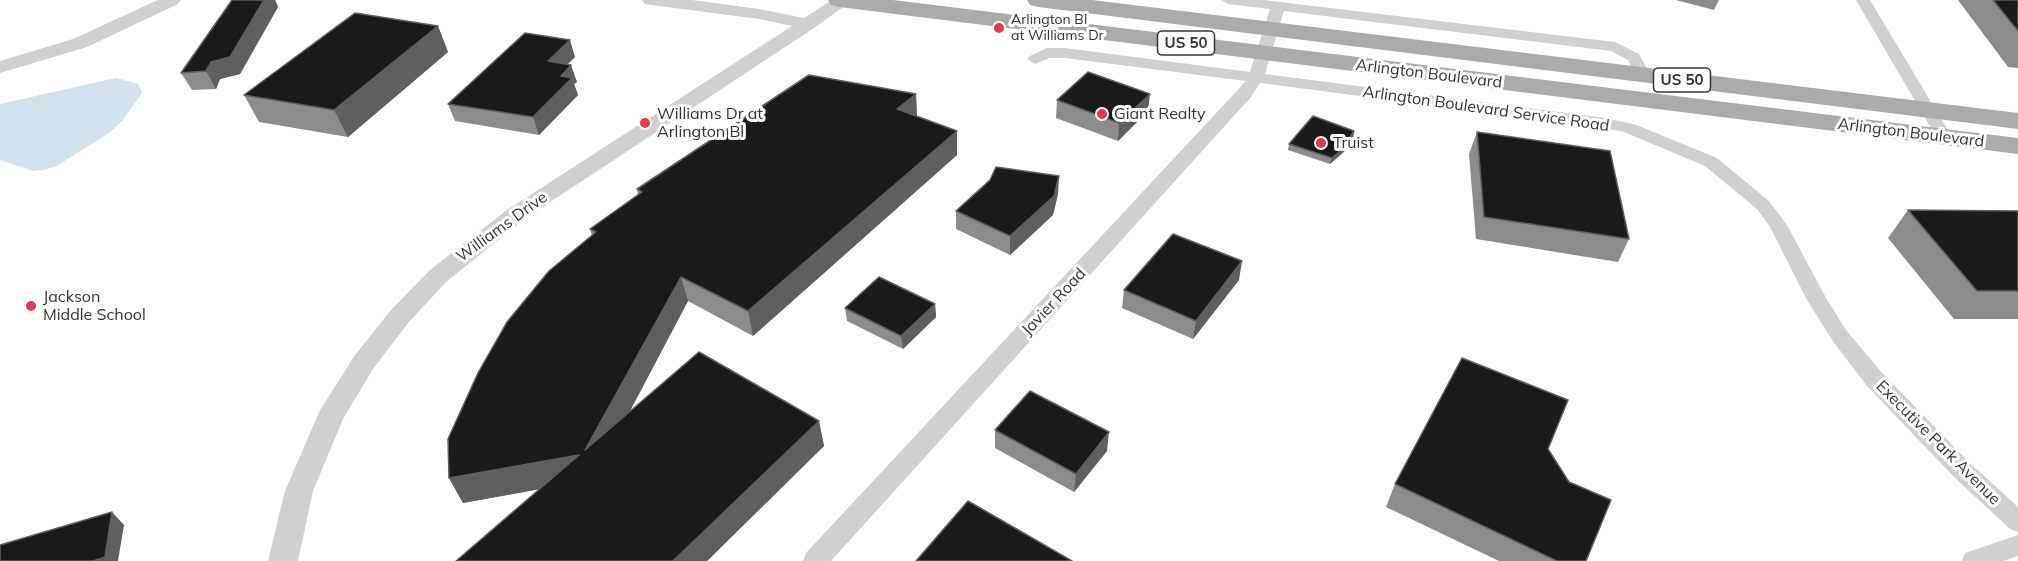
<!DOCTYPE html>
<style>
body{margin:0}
canvas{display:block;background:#fff}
</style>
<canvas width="2018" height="561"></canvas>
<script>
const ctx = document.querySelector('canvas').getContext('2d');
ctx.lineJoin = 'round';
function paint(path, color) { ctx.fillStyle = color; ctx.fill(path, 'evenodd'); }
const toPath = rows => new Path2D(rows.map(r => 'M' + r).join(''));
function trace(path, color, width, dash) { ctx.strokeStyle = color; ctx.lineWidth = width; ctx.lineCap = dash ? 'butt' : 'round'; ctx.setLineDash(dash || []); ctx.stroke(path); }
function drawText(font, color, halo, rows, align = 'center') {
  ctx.font = font + ' Mulish,sans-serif'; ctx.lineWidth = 6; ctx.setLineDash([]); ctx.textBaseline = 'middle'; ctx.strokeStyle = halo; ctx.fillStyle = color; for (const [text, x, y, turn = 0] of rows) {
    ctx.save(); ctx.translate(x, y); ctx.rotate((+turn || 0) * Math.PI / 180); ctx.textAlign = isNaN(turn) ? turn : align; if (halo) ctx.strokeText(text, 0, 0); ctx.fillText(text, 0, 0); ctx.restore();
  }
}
const water = toPath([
 [116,78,138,84,142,93,123,120,109,133,55,167,43,170,33,171,0,160,0,104]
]);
const minor = toPath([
 [1221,0,1263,0,1615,42,1639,54,1651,76,1643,81,1637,79,1628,60,1611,51,1284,11,1265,74,1598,117,1634,124,1717,158,1769,201,1787,225,1826,298,1846,330,1883,374,1970,463,2018,507,2018,532,2010,529,1954,477,1867,386,1832,340,1807,300,1770,227,1757,209,1705,166,1624,132,1598,127,1260,83,1251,97,831,561,803,561,806,553,1246,81,1065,58,1050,58,1035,64,1027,59,1030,56,1047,48,1065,48,1250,72,1270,9,1228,4,1221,0],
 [1856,0,1870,0,1952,137,1950,141,1944,142,1936,137,1856,0],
 [2018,535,2018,556,2003,561,1962,561,1965,553,2018,535]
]);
const tertiary = toPath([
 [158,0,181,0,178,4,87,47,0,73,0,61,73,39,158,0],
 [642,0,692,0,759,9,804,18,832,0,853,0,814,28,523,220,446,282,409,322,373,369,343,419,313,491,298,561,268,561,285,491,320,410,355,355,391,310,430,270,507,210,792,26,759,19,651,5,645,4,642,0]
]);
const primary = toPath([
 [828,0,893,0,2018,138,2018,154,839,7,831,5,828,0],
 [1027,0,1092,0,2018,113,2018,129,1038,7,1030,5,1027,0]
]);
const wall = toPath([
 [232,0,275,0,278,7,240,74,220,79,216,89,192,90,181,73],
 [1676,0,1719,0,1714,10],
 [1958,0,2018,0,2018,68,2008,67],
 [438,26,448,52,348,137,259,122,244,95],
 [575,57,568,64,577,82,574,84,578,95,539,135,455,121,448,104],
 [916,94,917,116,957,131,957,155,753,336,688,301,629,413,819,421,824,446,707,561,456,561,540,489,463,503,449,478,592,236,590,229,638,194,637,189],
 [1057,100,1148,111,1118,141,1056,118],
 [1354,131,1353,138,1349,143,1347,149,1330,164,1288,150,1289,144],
 [1477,132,1629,239,1618,262,1476,239,1469,154],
 [1058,194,1053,215,1010,255,956,229,956,211],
 [1908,210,2018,211,2018,319,1954,319,1888,238],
 [1239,280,1193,339,1122,308,1124,290],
 [935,304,936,317,903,349,847,321,845,308],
 [995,430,1107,451,1074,492,995,448],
 [1548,449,1586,561,1499,561,1386,507,1395,484]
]);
const shadedWall = toPath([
 [264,0,275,0,278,7,240,74,220,79,216,89,206,71,211,62],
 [438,26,448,52,348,137,334,110],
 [570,40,575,57,553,78,548,61],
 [571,65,577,82,574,84,578,95,539,135,533,117,561,76],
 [916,94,917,117,897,109],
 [1150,94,1148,111,1118,141,1119,123],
 [957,131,957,155,753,336,748,311],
 [1354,131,1353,138,1348,143,1347,149,1330,164,1332,158],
 [1059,176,1058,194,1053,215,1010,255,1010,236],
 [1242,261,1239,280,1193,339,1196,321],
 [681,277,688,301,596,475,585,450],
 [935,304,936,317,903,349,901,336],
 [819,421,824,446,707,561,673,561],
 [1109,432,1107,451,1074,492,1076,474],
 [579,455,590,480,463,503,449,478],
 [112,512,124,525,118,561,93,561]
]);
const building = toPath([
 [232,0,264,0,230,57,211,62,206,71,181,73,232,0],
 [1993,0,2018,0,2018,31,1993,0],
 [355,13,438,26,334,110,244,95,355,13],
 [525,33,570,40,548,61,571,65,561,76,572,78,533,117,448,104,525,33],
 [1088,72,1150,94,1119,123,1057,100,1088,72],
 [809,75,916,94,897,109,957,131,748,311,681,277,585,450,699,352,819,421,673,561,456,561,579,455,449,478,448,439,478,373,507,322,549,271,596,232,590,229,642,192,637,189,809,75],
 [1313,116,1354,131,1346,142,1349,143,1332,158,1289,144,1313,116],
 [1477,132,1610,151,1629,239,1484,217,1477,132],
 [996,167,1059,176,1054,196,1010,236,956,211,990,180,996,167],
 [1908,210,2018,211,2018,291,1977,291,1908,210],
 [1173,234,1242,261,1196,321,1124,290,1173,234],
 [879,277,935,304,901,336,845,308,879,277],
 [1462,358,1568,400,1548,449,1569,482,1611,500,1586,561,1557,561,1395,484,1462,358],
 [1030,391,1109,432,1076,474,995,430,1030,391],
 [968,501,1072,561,916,561,968,501],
 [112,512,105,557,93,561,0,561,0,545,112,512]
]);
const markers = [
 [999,28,6,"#e63946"],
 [1102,114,6,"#e63946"],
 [645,123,6,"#e63946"],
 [1321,143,6,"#e63946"],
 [31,306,6,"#e63946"]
];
const farPoinames = [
 ["Arlington Bl",1011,20],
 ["at Williams Dr",1011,36]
];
const shields = [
 [1186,43,57],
 [1682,80,57]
];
const shieldNames = [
 ["US 50",1186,43],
 ["US 50",1682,80]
];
const streetNames = [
 ["Arlington Boulevard",1429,74,7],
 ["Arlington Boulevard Service Road",1486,109,8],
 ["Arlington Boulevard",1911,133,7],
 ["Williams Drive",502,227,-36],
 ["Javier Road",1054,302,-47],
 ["Executive Park Avenue",1938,443,45]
];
const poiNames = [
 ["Williams Dr at",657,114],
 ["Arlington Bl",657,132],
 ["Giant Realty",1114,114],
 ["Truist",1333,143],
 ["Jackson",43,297],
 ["Middle School",43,315]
];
paint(water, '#cfe2ee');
paint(minor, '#d0d0d0');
paint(tertiary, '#d0d0d0');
paint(primary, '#ababab');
paint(wall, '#8c8c8c');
paint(shadedWall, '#5f5f5f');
paint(building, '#1a1a1a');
trace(building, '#5f5f5f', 1.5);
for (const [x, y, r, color] of markers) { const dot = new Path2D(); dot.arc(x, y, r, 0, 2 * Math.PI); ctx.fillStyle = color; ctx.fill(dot); trace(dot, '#fff', 2); }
drawText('14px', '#333', '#fff', farPoinames, 'left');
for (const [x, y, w] of shields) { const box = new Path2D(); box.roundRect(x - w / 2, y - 12, w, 24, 4.5); ctx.fillStyle = '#fff'; ctx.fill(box); trace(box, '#333', 1.5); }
drawText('bold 15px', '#333', null, shieldNames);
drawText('16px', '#333', '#fff', streetNames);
drawText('16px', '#333', '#fff', poiNames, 'left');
</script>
